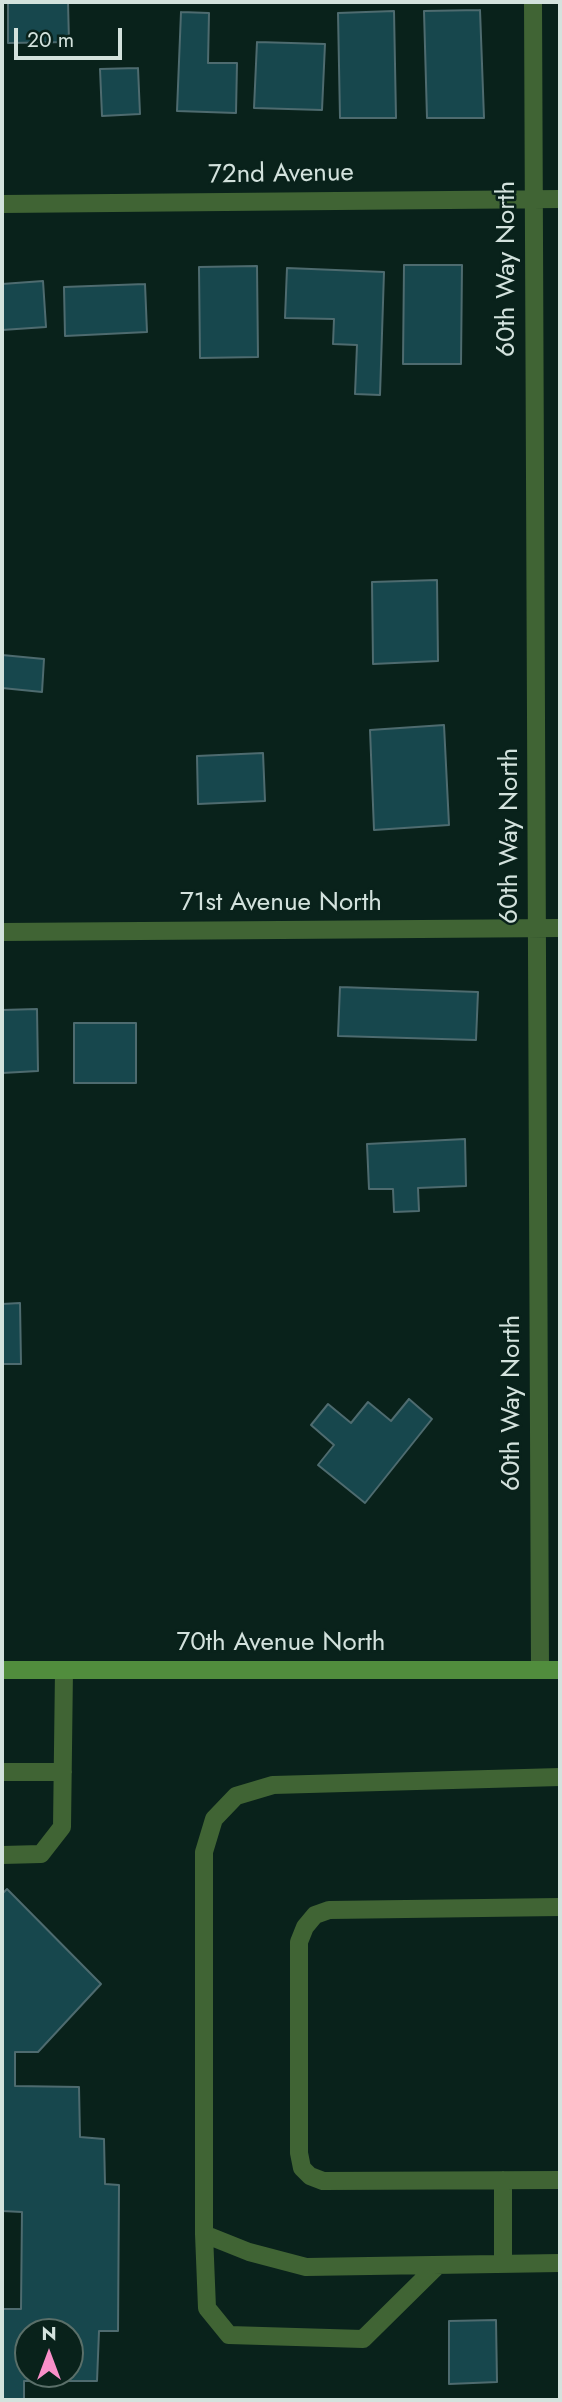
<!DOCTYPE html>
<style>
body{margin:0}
#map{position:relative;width:562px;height:2402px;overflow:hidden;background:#09221b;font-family:Jost,sans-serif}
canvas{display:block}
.frame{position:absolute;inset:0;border:4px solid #d3e2dd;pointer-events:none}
.north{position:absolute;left:14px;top:2318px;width:70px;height:70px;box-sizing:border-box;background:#09221b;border:2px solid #5a6f69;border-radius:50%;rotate:0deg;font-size:19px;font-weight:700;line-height:28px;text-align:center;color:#d3e2dd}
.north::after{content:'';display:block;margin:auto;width:24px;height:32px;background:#f98fc9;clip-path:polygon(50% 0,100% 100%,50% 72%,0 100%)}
.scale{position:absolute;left:14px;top:28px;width:108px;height:32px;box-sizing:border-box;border:4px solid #d3e2dd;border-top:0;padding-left:9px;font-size:21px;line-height:24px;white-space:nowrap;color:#d3e2dd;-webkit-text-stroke:5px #09221b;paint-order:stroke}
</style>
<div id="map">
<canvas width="562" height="2402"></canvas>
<div class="frame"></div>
<div class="north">N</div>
<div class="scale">20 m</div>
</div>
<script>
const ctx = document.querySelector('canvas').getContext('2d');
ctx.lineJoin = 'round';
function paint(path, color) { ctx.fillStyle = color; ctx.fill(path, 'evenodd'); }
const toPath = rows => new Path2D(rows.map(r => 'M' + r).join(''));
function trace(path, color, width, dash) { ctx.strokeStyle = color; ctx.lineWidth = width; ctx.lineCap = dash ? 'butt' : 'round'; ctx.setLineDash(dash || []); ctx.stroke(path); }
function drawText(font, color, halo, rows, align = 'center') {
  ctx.font = font + ' Jost,sans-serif'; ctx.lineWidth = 5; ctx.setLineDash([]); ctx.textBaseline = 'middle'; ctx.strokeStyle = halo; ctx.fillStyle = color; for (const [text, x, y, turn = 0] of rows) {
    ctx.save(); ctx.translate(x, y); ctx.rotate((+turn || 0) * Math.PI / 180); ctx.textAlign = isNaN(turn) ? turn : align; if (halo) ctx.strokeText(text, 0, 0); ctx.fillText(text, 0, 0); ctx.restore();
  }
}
const building = toPath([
 [8,2,68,2,69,42,8,43,8,2],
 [480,10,484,118,427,118,424,11,480,10],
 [394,11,396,118,340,118,338,13,394,11],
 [181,12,209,13,208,63,237,63,236,113,177,111,181,12],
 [257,42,325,44,322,110,254,108,257,42],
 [138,68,140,114,102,116,100,69,138,68],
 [404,265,462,265,461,364,403,364,404,265],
 [257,266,258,357,200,358,199,267,257,266],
 [287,268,384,272,380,395,355,394,357,345,333,344,334,319,285,318,287,268],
 [43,281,46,327,2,330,2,284,43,281],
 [145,284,147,332,65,336,64,287,145,284],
 [437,580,438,661,373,664,372,582,437,580],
 [2,655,44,659,42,692,2,688,2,655],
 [444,725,449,825,374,830,370,730,444,725],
 [263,753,265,801,198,804,197,756,263,753],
 [340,987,478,992,476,1040,338,1036,340,987],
 [37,1009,38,1071,2,1073,2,1010,37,1009],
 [74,1023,136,1023,136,1083,74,1083,74,1023],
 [465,1139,466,1186,418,1188,419,1211,394,1212,393,1189,369,1189,367,1144,465,1139],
 [20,1303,21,1364,2,1364,2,1304,20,1303],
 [409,1399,432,1419,365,1503,318,1465,334,1445,311,1425,328,1404,351,1423,368,1402,391,1421,409,1399],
 [7,1889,101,1984,38,2052,15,2052,15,2086,79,2087,80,2137,104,2139,105,2184,119,2185,118,2331,99,2331,97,2381,24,2381,24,2400,2,2400,2,2309,21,2309,22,2212,2,2211,2,1894,7,1889],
 [28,2332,70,2332,70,2374,28,2374,28,2332],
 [496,2320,497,2382,449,2384,449,2321,496,2320]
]);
const lane = toPath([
 [2,1772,63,1772],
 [560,1777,273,1785,236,1796,214,1819,204,1852,204,2234,249,2252,306,2267,560,2263],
 [2,1855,41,1854,62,1827,64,1670],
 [560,1907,329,1910,315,1915,305,1927,299,1942,299,2153,302,2168,310,2176,323,2181,560,2180],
 [503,2180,503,2264],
 [204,2234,207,2308,229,2335,363,2339,438,2265]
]);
const street = toPath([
 [533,2,540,1670],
 [2,204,560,199],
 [2,932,560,928]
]);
const secondary = toPath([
 [2,1670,560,1670]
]);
const streetNames = [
 ["72nd Avenue",281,175,-1],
 ["60th Way North",508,269,-90],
 ["60th Way North",511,836,-90],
 ["71st Avenue North",281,904],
 ["60th Way North",513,1403,-90],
 ["70th Avenue North",281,1644]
];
paint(building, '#17474d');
trace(building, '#4e6b6f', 2);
trace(lane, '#406434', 18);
trace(street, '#406434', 18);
trace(secondary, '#518d3d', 18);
drawText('26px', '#d3e2dd', '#09221b', streetNames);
</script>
